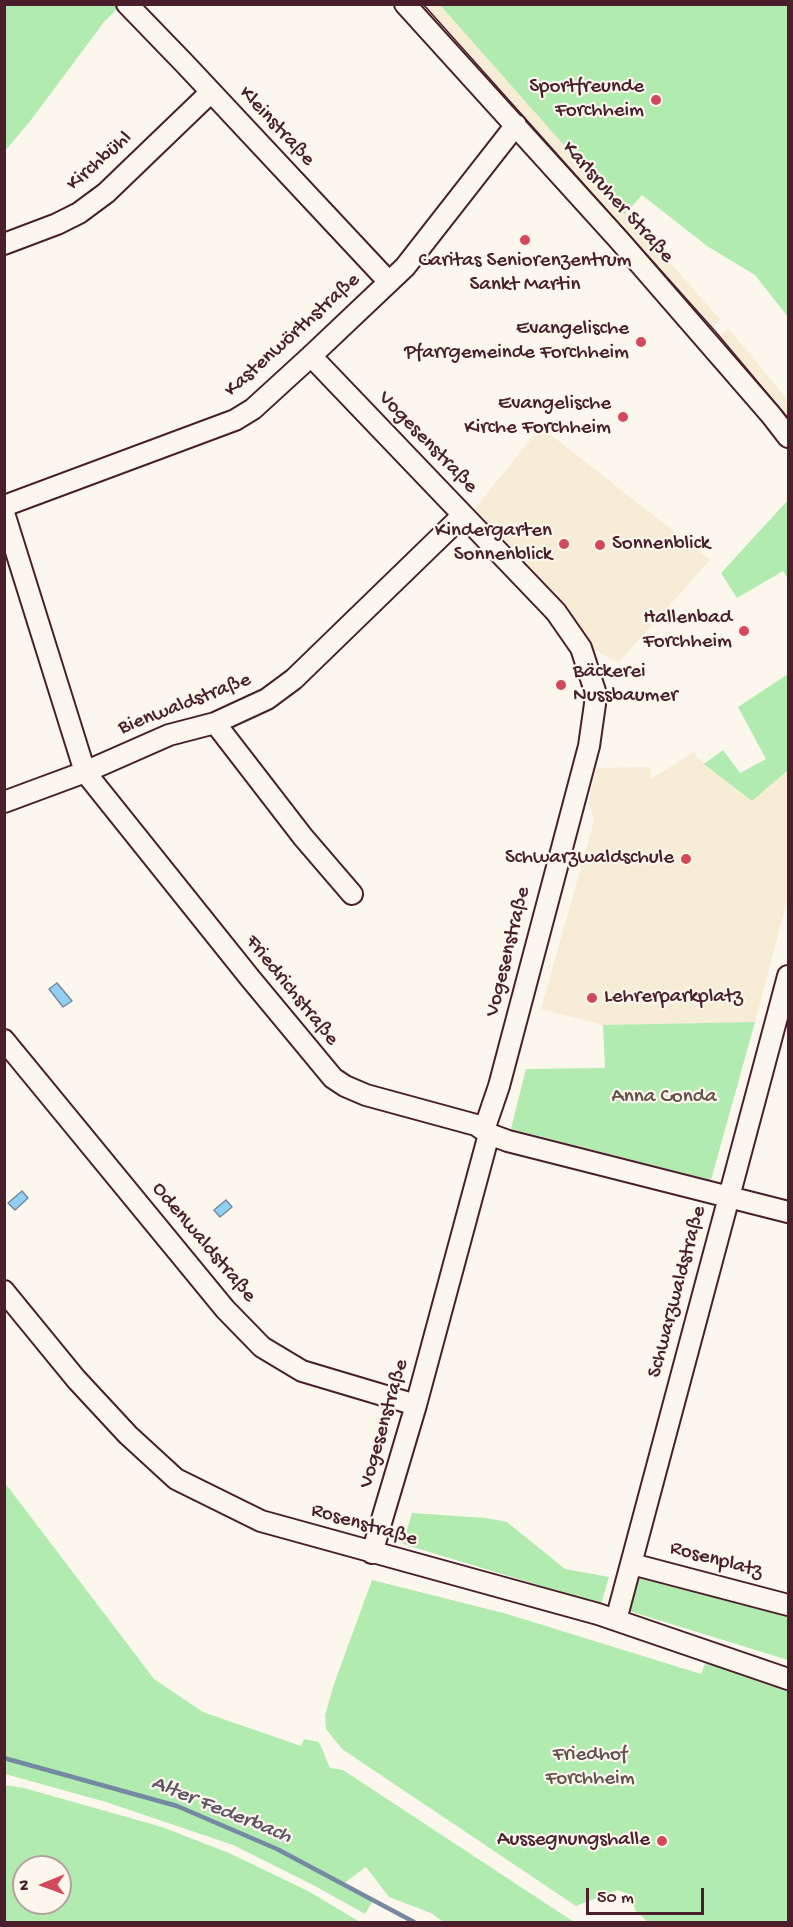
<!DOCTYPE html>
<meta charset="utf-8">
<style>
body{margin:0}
#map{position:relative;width:793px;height:1927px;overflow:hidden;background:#fbf7ec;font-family:"Gochi Hand",sans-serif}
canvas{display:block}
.frame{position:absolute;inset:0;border:6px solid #4a1f2b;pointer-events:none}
.north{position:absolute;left:12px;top:1855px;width:60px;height:60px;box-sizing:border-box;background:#fbf7ec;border:2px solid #b4a19f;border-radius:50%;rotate:269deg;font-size:16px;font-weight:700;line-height:24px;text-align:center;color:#4a1f2b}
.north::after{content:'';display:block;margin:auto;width:21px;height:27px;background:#d1495b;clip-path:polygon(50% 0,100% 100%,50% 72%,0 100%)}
.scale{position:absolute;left:586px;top:1888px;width:118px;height:27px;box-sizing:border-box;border:3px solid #4a1f2b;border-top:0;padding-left:8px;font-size:18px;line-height:21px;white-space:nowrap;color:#4a1f2b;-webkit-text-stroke:4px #fbf7ec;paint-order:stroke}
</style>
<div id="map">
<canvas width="793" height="1927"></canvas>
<div class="frame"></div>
<div class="north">N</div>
<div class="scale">50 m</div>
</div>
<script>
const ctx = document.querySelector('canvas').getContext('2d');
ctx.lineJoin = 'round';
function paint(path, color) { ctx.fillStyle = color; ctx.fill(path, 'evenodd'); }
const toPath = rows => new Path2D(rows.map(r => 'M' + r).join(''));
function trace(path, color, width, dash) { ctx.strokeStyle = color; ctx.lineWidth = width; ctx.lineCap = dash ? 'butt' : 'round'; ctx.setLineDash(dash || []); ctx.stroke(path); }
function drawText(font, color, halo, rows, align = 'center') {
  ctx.font = font + ' "Gochi Hand",sans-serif'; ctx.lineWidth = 4.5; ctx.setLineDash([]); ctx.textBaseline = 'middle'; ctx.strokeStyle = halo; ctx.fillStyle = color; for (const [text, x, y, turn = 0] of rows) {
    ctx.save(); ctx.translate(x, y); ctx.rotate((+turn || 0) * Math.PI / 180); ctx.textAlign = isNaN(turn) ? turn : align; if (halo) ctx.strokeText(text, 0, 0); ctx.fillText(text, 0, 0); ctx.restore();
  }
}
const built = toPath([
 [417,5,440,5,721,320,710,330],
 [728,328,788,400,788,423,717,338],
 [541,427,710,560,618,663,592,648,558,596,474,509],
 [694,752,697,757,752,801,788,770,788,897,755,1022,603,1025,541,1009,594,821,589,803,596,768,650,767,651,779]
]);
const green = toPath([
 [5,5,117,5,119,7,104,22,31,120,5,151],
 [440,5,788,5,788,317,755,275,707,246,642,195,625,214],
 [788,500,788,579,783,571,737,598,721,573],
 [788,674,788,770,752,801,704,764,723,750,740,773,766,759,738,707],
 [755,1022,711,1180,511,1129,526,1069,605,1068,603,1025],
 [5,1483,154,1679,203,1712,301,1746,304,1739,319,1742,330,1768,343,1770,574,1922,443,1922,431,1913,389,1897,366,1867,343,1884,374,1899,365,1914,315,1886,233,1845,106,1802,5,1774],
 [412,1513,486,1518,507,1522,565,1569,609,1577,601,1604,403,1544],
 [641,1573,788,1612,788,1660,629,1611],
 [372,1580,507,1614,701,1674,706,1661,788,1689,788,1922,648,1922,635,1910,631,1895,617,1890,576,1906,342,1749,326,1729,325,1715,334,1684],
 [5,1785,24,1788,162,1827,229,1853,308,1891,360,1922,5,1922],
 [24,1867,60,1867,60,1903,24,1903]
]);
const water = toPath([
 [57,983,72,1001,63,1007,49,989,57,983],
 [22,1191,28,1198,15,1210,8,1203,22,1191],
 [226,1200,232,1207,220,1217,214,1210,226,1200]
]);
const stream = toPath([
 [4,1758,177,1806,277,1849,414,1922]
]);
const minor = toPath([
 [127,4,186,65,389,282],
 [405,4,619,240,771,415,788,437],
 [4,244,57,224,79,213,106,193,211,92],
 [311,356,556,612,581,648,595,691,595,704,589,746,499,1086,484,1130],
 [4,506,235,420,253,409,311,356,405,267,516,125],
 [4,513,85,772,250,978,333,1078,345,1086,366,1095,476,1125,489,1134,508,1141,788,1212],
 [215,723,303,837,352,894],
 [4,802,85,772,169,735,215,723,267,699,294,679,463,515],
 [4,1040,225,1309,262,1347,302,1371,416,1405],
 [4,1291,76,1379,128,1435,176,1479,261,1521,598,1614,788,1679],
 [372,1553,416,1405,489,1134],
 [632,1564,788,1605],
 [616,1620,788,976]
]);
const tram = toPath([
 [423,4,715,331,788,418]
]);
const markers = [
 [656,100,6,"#d1495b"],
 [525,240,6,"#d1495b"],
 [641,342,6,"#d1495b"],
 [623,417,6,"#d1495b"],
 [564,544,6,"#d1495b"],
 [600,545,6,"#d1495b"],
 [744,631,6,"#d1495b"],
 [561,685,6,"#d1495b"],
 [686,859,6,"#d1495b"],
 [592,998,6,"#d1495b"],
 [662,1841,6,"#d1495b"]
];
const poiNames = [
 ["Sportfreunde",644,88],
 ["Forchheim",644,112],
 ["Caritas Seniorenzentrum",525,262,"center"],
 ["Sankt Martin",525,286,"center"],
 ["Evangelische",629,330],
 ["Pfarrgemeinde Forchheim",629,354],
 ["Evangelische",611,405],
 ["Kirche Forchheim",611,429],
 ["Kindergarten",552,532],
 ["Sonnenblick",552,556],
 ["Sonnenblick",612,545,"left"],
 ["Hallenbad",732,619],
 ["Forchheim",732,643],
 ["Bäckerei",573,673,"left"],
 ["Nussbaumer",573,697,"left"],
 ["Schwarzwaldschule",674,859],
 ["Lehrerparkplatz",604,998,"left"],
 ["Aussegnungshalle",650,1841]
];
const streetNames = [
 ["Kleinstraße",276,127,47],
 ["Kirchbühl",100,162,-41],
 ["Karlsruher Straße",617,203,48],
 ["Kastenwörthstraße",293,336,-42],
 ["Vogesenstraße",427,443,46],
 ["Bienwaldstraße",185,705,-21],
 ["Vogesenstraße",509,952,-76],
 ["Friedrichstraße",291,991,51],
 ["Odenwaldstraße",203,1243,50],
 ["Schwarzwaldstraße",678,1292,-75],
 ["Vogesenstraße",385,1424,-74],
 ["Rosenstraße",364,1526,16],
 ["Rosenplatz",716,1561,15]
];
const parkNames = [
 ["Anna Conda",664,1098],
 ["Friedhof",590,1756],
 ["Forchheim",590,1780]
];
const waterNames = [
 ["Alter Federbach",221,1811,22]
];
paint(built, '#f7ecd6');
paint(green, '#b1ebaf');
paint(water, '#92d0f3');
trace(water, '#7589a3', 1.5);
trace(stream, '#7589a3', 4.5);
trace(minor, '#4a1f2b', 24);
trace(minor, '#fbf7ec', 20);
trace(tram, '#4a1f2b', 1.5);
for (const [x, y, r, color] of markers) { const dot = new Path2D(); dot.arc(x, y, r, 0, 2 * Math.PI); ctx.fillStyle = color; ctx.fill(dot); trace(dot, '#fbf7ec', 2); }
drawText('21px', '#4a1f2b', '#fbf7ec', poiNames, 'right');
drawText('21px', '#4a1f2b', '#fbf7ec', streetNames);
drawText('21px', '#64524c', '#fbf7ec', parkNames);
drawText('italic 22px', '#605467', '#fbf7ec', waterNames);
</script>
